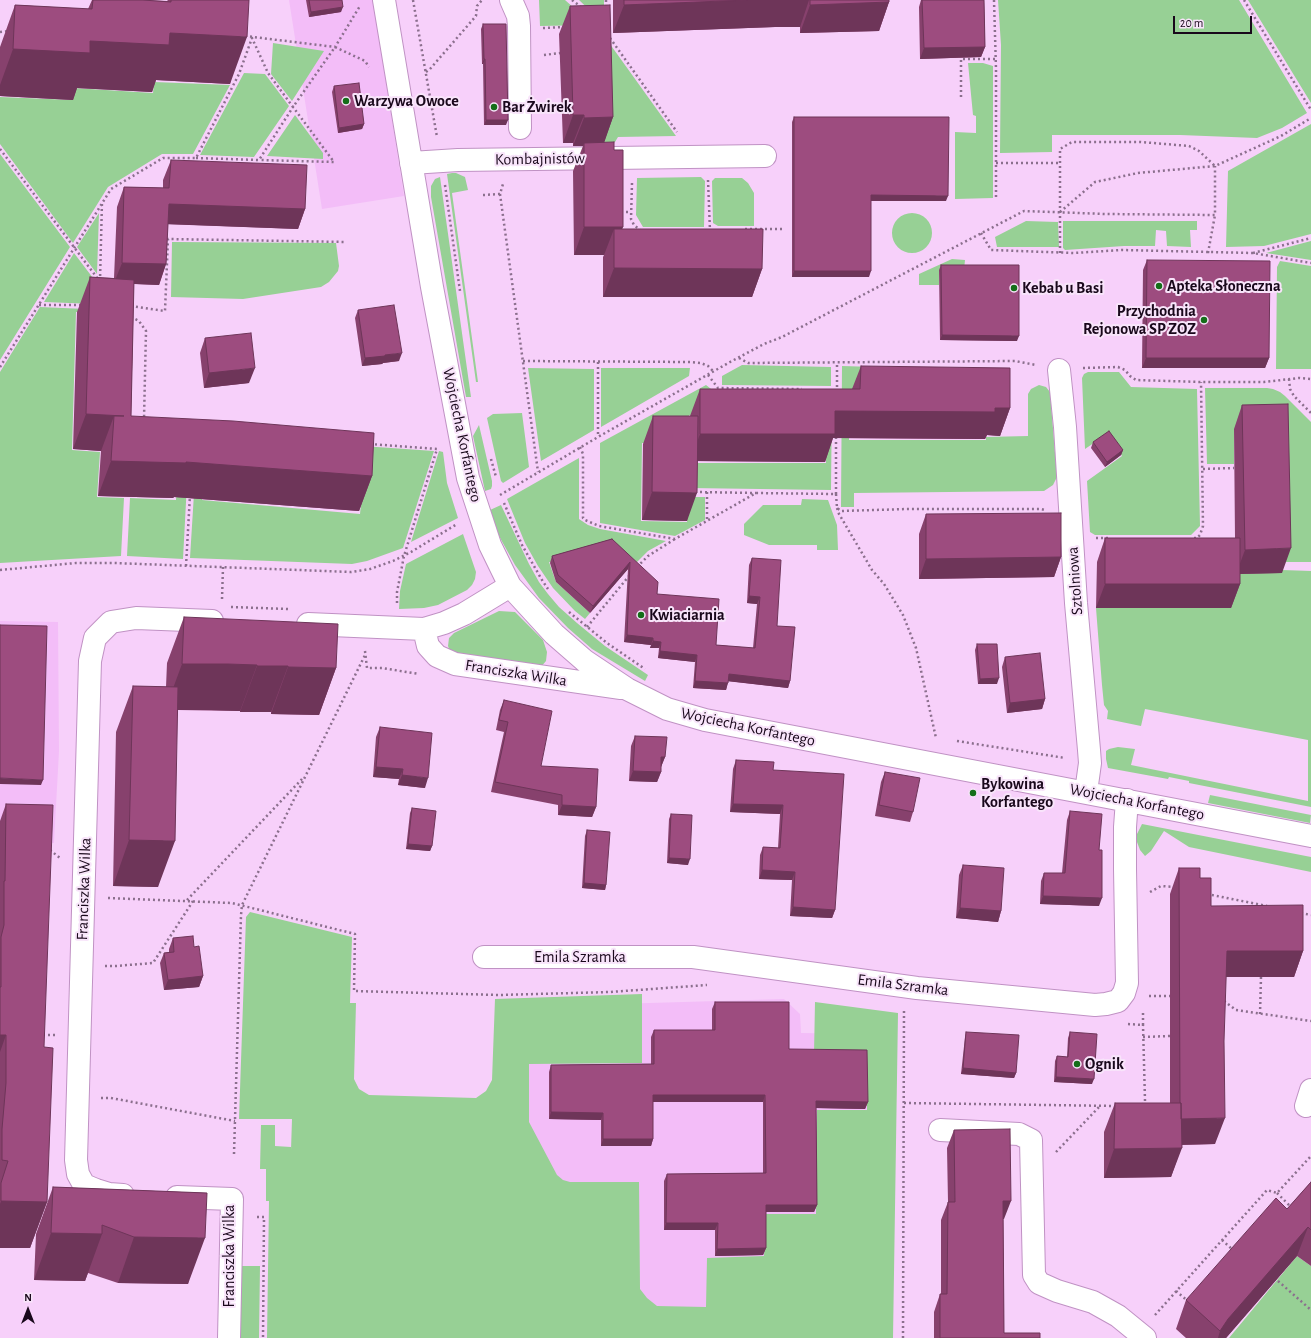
<!DOCTYPE html>
<meta charset="utf-8">
<style>
body{margin:0}
#map{position:relative;width:1311px;height:1338px;overflow:hidden;background:#f7d0fa;font-family:"Alegreya Sans",sans-serif}
canvas{display:block}
.north{position:absolute;left:8px;top:1290px;width:40px;height:40px;-webkit-text-stroke:3px #f8e4fa;paint-order:stroke;rotate:0deg;font-size:11px;font-weight:700;line-height:16px;text-align:center;color:#19081b}
.north::after{content:'';display:block;margin:auto;width:14px;height:18px;background:#19081b;clip-path:polygon(50% 0,100% 100%,50% 72%,0 100%)}
.scale{position:absolute;left:1173px;top:16px;width:79px;height:18px;box-sizing:border-box;border:2px solid #19081b;border-top:0;padding-left:5px;font-size:12px;line-height:14px;white-space:nowrap;color:#19081b;-webkit-text-stroke:3px #f8e4fa;paint-order:stroke}
</style>
<div id="map">
<canvas width="1311" height="1338"></canvas>
<div class="north">N</div>
<div class="scale">20 m</div>
</div>
<script>
const ctx = document.querySelector('canvas').getContext('2d');
ctx.lineJoin = 'round';
function paint(path, color) { ctx.fillStyle = color; ctx.fill(path, 'evenodd'); }
const toPath = rows => new Path2D(rows.map(r => 'M' + r).join(''));
function trace(path, color, width, dash) { ctx.strokeStyle = color; ctx.lineWidth = width; ctx.lineCap = dash ? 'butt' : 'round'; ctx.setLineDash(dash || []); ctx.stroke(path); }
function drawText(font, color, halo, rows, align = 'center') {
  ctx.font = font + ' "Alegreya Sans",sans-serif'; ctx.lineWidth = 4; ctx.setLineDash([]); ctx.textBaseline = 'middle'; ctx.strokeStyle = halo; ctx.fillStyle = color; for (const [text, x, y, turn = 0] of rows) {
    ctx.save(); ctx.translate(x, y); ctx.rotate((+turn || 0) * Math.PI / 180); ctx.textAlign = isNaN(turn) ? turn : align; if (halo) ctx.strokeText(text, 0, 0); ctx.fillText(text, 0, 0); ctx.restore();
  }
}
const built = toPath([
 [289,0,373,0,404,196,322,209],
 [0,621,58,622,59,751,54,843,0,841],
 [784,999,800,1014,801,1033,864,1034,881,1338,637,1338,523,1124,515,1007]
]);
const green = toPath([
 [539,0,565,0,593,25,540,26],
 [579,0,604,0,604,24],
 [998,0,1239,0,1307,113,1282,128,1257,138,1180,135,1052,135,1052,152,1000,153,1001,45],
 [1248,0,1311,0,1311,103],
 [602,33,676,136,618,137,615,142,604,142],
 [273,43,324,51,292,101,271,74],
 [968,63,983,63,993,66,993,198,955,199,955,132,976,133,976,116,973,115],
 [244,73,265,74,289,106,254,157,200,155],
 [154,82,230,85,193,154,162,154,108,187,73,243,0,144,0,97,73,100,74,88,153,93],
 [295,115,323,153,323,159,267,156],
 [1311,124,1311,234,1264,246,1226,247,1228,171],
 [0,154,70,247,0,360],
 [452,173,456,173,465,177,468,190,452,193,478,382,476,382,447,174],
 [440,177,471,397,466,397,431,197,431,186,435,179],
 [701,177,705,181,704,227,643,227,636,215,637,178],
 [715,178,742,178,748,183,754,193,754,226,718,226,713,223,712,181],
 '892 233a20 20 0 1 1 40 0a20 20 0 1 1-40 0Z',
 [99,213,97,274,77,247],
 [1026,221,1058,222,1059,247,997,247,995,237],
 [1063,221,1197,221,1197,230,1190,230,1191,247,1167,246,1166,231,1156,230,1155,246,1124,246,1065,250,1063,248],
 [1311,241,1311,260,1266,253],
 [172,242,336,243,339,266,338,271,329,282,321,287,243,299,171,297],
 [74,253,96,282,94,304,44,302],
 [952,259,965,260,964,270,939,270,939,285,919,285,919,274],
 [1280,261,1311,266,1311,369,1276,369,1277,267],
 [40,307,86,309,86,312,76,312,72,450,100,452,97,497,124,498,121,556,0,563,0,372],
 [742,365,831,367,831,386,722,385,722,376],
 [842,366,875,367,849,393,849,440,986,440,986,437,1028,436,1028,394,1031,389,1039,385,1046,387,1050,392,1057,477,1053,485,1044,491,854,493,854,507,841,507],
 [528,368,594,369,594,430,541,461],
 [601,368,690,368,689,376,601,427],
 [1088,372,1119,372,1131,387,1197,389,1200,526,1191,535,1095,535,1090,532,1087,481,1122,456,1107,434,1085,449,1082,378,1084,374],
 [706,385,715,392,713,415,689,415,689,444,642,443,641,521,687,522,688,497,705,497,705,520,675,536,600,523,600,443],
 [1205,388,1267,388,1273,389,1280,392,1285,396,1311,422,1311,562,1282,562,1234,429,1234,464,1207,464],
 [832,392,831,490,689,488,689,463,826,463,826,416],
 [522,413,529,467,503,483,501,481,487,418,493,414],
 [479,425,492,481,492,486,491,489,485,491,473,436],
 [197,445,206,454,202,500,360,514,365,465,348,445,434,451,403,548,367,561,352,564,190,558],
 [439,451,443,452,447,483,458,518,411,542],
 [579,458,579,519,588,525,600,529,666,541,648,551,632,567,549,562,556,582,590,613,585,619,575,611,553,588,538,566,525,543,507,499],
 [178,464,188,464,183,559,127,556,130,498,176,500],
 [802,499,828,500,837,525,838,550,817,550,817,545,769,545,744,535,744,524,763,505,801,505],
 [501,505,529,564,539,582,548,594,559,607,577,623,605,646,648,675,645,681,592,649,568,628,539,598,515,565,499,536,490,510],
 [463,534,476,572,475,579,472,585,467,590,438,605,424,608,399,609,400,591,406,564],
 [1282,570,1311,571,1311,807,1189,783,1189,781,1169,777,1168,779,1108,768,1106,759,1106,751,1109,749,1118,747,1135,749,1131,765,1308,801,1308,740,1145,709,1141,726,1107,719,1108,711,1104,705,1102,685,1096,608,1231,608,1232,574],
 [499,611,515,612,543,640,547,652,546,661,540,668,451,654,448,646,449,638,454,633],
 [1210,795,1311,815,1310,823,1208,803],
 [1142,824,1311,857,1311,872,1189,847,1164,831,1151,851,1145,856,1140,850,1137,842,1136,836],
 [250,912,352,937,350,1003,356,1003,354,1079,359,1089,369,1095,476,1098,486,1091,492,1080,495,999,642,994,642,1063,529,1064,529,1122,557,1175,563,1180,570,1182,639,1182,640,1289,647,1298,657,1306,706,1307,707,1258,764,1256,766,1214,816,1214,817,1110,867,1110,867,1056,814,1054,815,1002,898,1013,893,1338,267,1338,269,1201,266,1201,266,1169,260,1169,261,1125,275,1125,275,1146,291,1147,291,1150,292,1119,239,1119,246,917],
 [1297,1256,1311,1266,1311,1338,1229,1338],
 [241,1266,260,1266,259,1338,241,1338]
]);
const path = toPath([
 [413,0,437,137],
 [572,0,581,7],
 [606,0,606,7],
 [994,0,996,69,996,198],
 [1244,0,1311,110],
 [543,28,564,27],
 [0,32,8,31],
 [245,36,335,47,360,6],
 [610,38,677,132],
 [544,55,560,53],
 [426,72,430,69,476,16,477,6,482,0],
 [961,97,961,59,996,59],
 [544,109,561,107],
 [0,149,98,279],
 [196,158,259,160,293,107,334,162,259,160],
 [996,163,1060,163],
 [708,180,710,231],
 [632,183,631,219,634,225,640,230],
 [445,185,460,291],
 [500,194,538,472],
 [483,195,500,194,503,184],
 [621,212,631,212],
 [1060,212,1095,182,1138,173,1215,166,1281,136,1311,118],
 [745,229,782,229],
 [981,233,991,250,1074,253,1122,250,1253,253,1311,263],
 [1060,253,1060,149,1072,142,1141,142,1189,146,1199,151,1215,166],
 [1208,253,1215,215],
 [1253,253,1311,238],
 [100,281,102,202],
 [39,305,82,305],
 [131,306,165,311,168,239,346,242],
 [131,317,139,321,146,331,144,419],
 [739,358,748,363,1015,361,1036,365],
 [523,361,690,362,701,363,708,366,714,372],
 [598,362,598,437],
 [0,367,111,189,163,158,196,158,239,74,252,38,268,73,293,107,335,47,365,61,369,67],
 [1083,368,1118,367,1125,370,1130,376,1136,380,1201,382,1264,382,1299,378,1311,379],
 [708,375,718,388,802,389],
 [1289,379,1290,389,1294,396,1311,413],
 [837,392,837,363],
 [370,444,437,449],
 [580,447,583,454,583,518,585,520,599,526,675,539,756,493,836,494,836,437],
 [491,459,496,477],
 [1203,469,1234,468],
 [695,492,756,493],
 [707,492,707,521],
 [836,494,837,508,841,511,908,509,1041,509,1045,510],
 [500,495,598,437,730,362,764,344,782,337,1024,211,1106,214,1215,215,1215,166],
 [504,503,522,545,542,580,548,589],
 [837,508,839,514,872,570,884,584,903,615,916,648,936,738],
 [1096,538,1109,538],
 [1194,538,1197,538,1200,535,1203,526,1201,382],
 [186,566,190,495],
 [637,567,648,556,675,539],
 [0,570,76,563,114,563,351,572,370,569,393,561,411,552,457,524],
 [222,599,223,567],
 [397,603,397,592,404,556,437,449],
 [231,607,288,609],
 [569,612,607,643,645,669],
 [587,627,629,576],
 [365,651,367,668,382,668,419,674],
 [957,741,1065,758],
 [50,850,60,858],
 [1150,892,1161,886,1175,887],
 [1207,894,1267,906],
 [108,898,232,903,355,934,354,991,499,995,610,992,707,985],
 [187,900,302,779],
 [1301,913,1311,915],
 [105,966,116,966,153,963,193,901],
 [1149,996,1172,996],
 [1224,1001,1236,1010,1311,1021],
 [1260,1014,1261,977],
 [1128,1024,1143,1025,1143,1010],
 [43,1035,56,1035],
 [1143,1037,1170,1036],
 [101,1098,111,1098,235,1121],
 [904,1103,1117,1106],
 [1142,1105,1145,1101,1143,1025],
 [1056,1152,1100,1106],
 [234,1154,241,915,242,905,366,653],
 [1277,1193,1292,1208],
 [257,1217,264,1217,263,1338],
 [1222,1240,1233,1250],
 [1278,1281,1311,1310],
 [1176,1291,1189,1302],
 [1155,1315,1267,1190,1277,1193,1311,1156],
 [903,1338,904,1010]
]);
const minor = toPath([
 [384,0,432,287,468,478,490,545,510,586,554,634,585,661,627,689,667,709,705,720,1311,836],
 [511,0,518,16,519,26,520,128],
 [411,163,458,160,765,156],
 [1059,370,1065,427,1076,603,1089,750,1090,763,1086,792],
 [308,624,424,629,444,623,464,614,510,586],
 [424,629,428,646,437,656,455,664,621,688],
 [484,957,693,957,917,988,1095,1005,1106,1004,1118,1001,1124,993,1127,983,1125,869,1125,827,1127,800],
 [1306,1106,1311,1090],
 [940,1130,1019,1134,1031,1140,1034,1275,1039,1283,1057,1291,1093,1302,1118,1316,1145,1338],
 [123,1195,109,1194,96,1190,84,1185,78,1174,76,1160,90,661,95,638,111,622,136,618,212,621],
 [177,1197,232,1199,229,1338]
]);
const wall = toPath([
 [92,0,143,0,167,1,168,0,249,0,230,84,156,80,152,92,77,88,73,100,0,96,0,47,15,5,88,9],
 [306,0,342,0,341,12,309,17],
 [613,0,889,0,889,2,879,31,800,33,800,27,775,27,613,33],
 [921,0,984,0,985,47,981,57,920,59,919,7],
 [570,6,613,117,604,142,614,150,622,229,762,269,752,297,603,297,603,257,604,255,574,255,573,171,583,146,573,146,573,143,563,143,559,34],
 [483,24,506,125,484,125,483,64,482,64,481,29],
 [334,86,364,124,362,129,338,133,332,92],
 [794,117,946,201,871,201,869,277,792,277,792,122],
 [171,160,305,209,298,229,168,224,166,264,159,285,134,284,131,416,372,476,359,511,174,497,173,498,98,496,101,451,73,449,77,312,90,277,114,278,117,207,124,187,163,188,163,180],
 [1147,260,1269,358,1265,368,1142,368,1143,270],
 [941,265,1017,341,940,340,939,270],
 [358,310,399,361,383,363,382,364,362,366,355,318],
 [205,338,249,383,204,388,200,353],
 [861,366,1010,408,1000,436,987,435,985,439,833,438,825,462,697,461,687,521,642,520,643,444,653,416,690,416,700,389,852,389],
 [1242,405,1282,573,1240,574,1240,584,1231,608,1096,608,1097,562,1105,538,1235,538,1234,429],
 [1093,442,1123,450,1121,455,1105,467,1091,448],
 [926,514,1061,557,1054,577,919,579,919,534],
 [612,539,657,594,716,645,753,648,757,604,747,603,749,565,752,558,777,626,790,681,788,688,728,681,726,690,693,688,695,662,658,658,659,648,650,648,651,645,624,642,628,569,590,613,556,582,550,563,552,556],
 [184,617,336,668,319,715,271,714,271,712,240,712,240,711,178,710,158,887,113,886,116,732,133,686,166,687,167,663],
 [977,644,997,684,978,684,975,650],
 [1005,657,1045,699,1042,709,1007,713,1002,667],
 [504,700,541,766,596,807,592,817,558,815,558,805,491,792,504,732,496,730,500,710],
 [380,727,425,788,398,785,399,779,373,777,376,737],
 [635,736,665,757,661,767,661,772,657,782,629,781,631,746],
 [736,760,773,770,835,910,832,918,790,916,792,880,759,879,760,855,763,847,778,848,780,814,730,812,733,769],
 [885,772,913,812,910,822,875,816,881,782],
 [6,804,44,1047,47,1202,30,1248,0,1248,0,821],
 [412,808,432,846,430,851,406,849,410,813],
 [1070,811,1099,850,1099,906,1040,904,1041,881,1044,873,1062,873,1067,820],
 [671,814,688,865,667,863,669,819],
 [587,830,606,885,605,890,582,888,585,836],
 [963,865,1001,911,998,922,956,918,959,875],
 [1179,868,1200,878,1211,906,1303,951,1294,977,1226,977,1215,1144,1182,1145,1171,1177,1104,1178,1104,1132,1115,1103,1170,1103,1170,894],
 [173,938,194,947,203,976,199,987,164,990,160,963,164,953,169,952,169,949],
 [715,1002,789,1049,868,1102,865,1109,816,1108,817,1205,814,1212,766,1212,766,1248,763,1255,715,1256,715,1230,664,1230,664,1181,667,1174,763,1173,763,1102,653,1102,653,1139,651,1146,601,1146,601,1120,549,1119,549,1072,551,1065,651,1064,651,1037,654,1030,712,1030,712,1009],
 [966,1032,1016,1073,1014,1078,961,1074,965,1037],
 [1070,1032,1092,1084,1054,1082,1055,1061,1057,1056,1067,1057,1068,1038],
 [954,1130,1004,1219,1003,1219,1004,1333,1040,1338,934,1338,934,1312,940,1294,941,1294,941,1220,948,1202,947,1148],
 [1311,1182,1311,1266,1297,1256,1226,1338,1186,1338,1176,1329,1186,1300,1287,1209],
 [53,1187,207,1193,188,1284,118,1283,88,1273,85,1281,34,1280,36,1234]
]);
const shadedWall = toPath([
 [748,0,809,0,800,27,775,27,613,33,624,5],
 [889,2,879,31,800,33,810,5],
 [343,7,341,12,309,17,311,12],
 [170,33,247,37,230,84,156,80,152,92,77,88,73,100,0,96,0,85,13,49,90,41],
 [985,47,981,57,920,59,924,48],
 [484,59,485,59,483,64,482,64],
 [573,115,584,115,573,143,563,143],
 [613,117,603,146,584,143,583,146,573,146,584,118],
 [486,120,508,120,506,125,484,125],
 [364,124,362,129,338,133,339,128],
 [871,195,948,196,946,201,869,201],
 [169,204,305,209,298,229,162,224],
 [584,227,623,227,614,253,614,229,604,255,574,255],
 [122,263,166,264,159,285,114,283],
 [614,268,762,269,752,297,603,297],
 [794,271,871,271,869,277,792,277],
 [942,335,1019,336,1017,341,940,340],
 [402,353,399,361,383,363,382,364,362,366,365,358],
 [1146,358,1269,358,1265,368,1142,368],
 [255,368,249,383,204,388,209,373],
 [995,408,1010,408,1000,436,987,435,985,439,833,438,825,462,690,461,700,434,835,411],
 [86,414,124,416,114,416,101,451,73,449],
 [1123,450,1121,455,1105,467,1107,462],
 [111,461,186,462,372,476,359,511,174,497,173,498,98,496],
 [652,492,697,493,687,521,642,520],
 [1291,548,1282,573,1236,574,1245,550],
 [1061,557,1054,577,919,579,926,559],
 [630,562,628,569,590,613,593,606],
 [1105,584,1240,584,1231,608,1096,608],
 [749,596,760,597,757,604,747,603],
 [627,635,653,638,651,645,624,642],
 [653,641,661,642,659,648,650,648],
 [660,651,697,655,695,662,658,658],
 [182,664,228,664,257,665,240,711,211,710,165,710],
 [257,666,288,666,271,712,240,712],
 [288,667,336,668,319,715,271,714],
 [729,674,790,681,788,688,726,681],
 [999,678,997,684,978,684,980,679],
 [695,681,728,683,726,690,693,688],
 [1045,699,1042,709,1007,713,1010,703],
 [661,757,665,757,661,767,657,767],
 [376,767,403,769,399,779,373,777],
 [633,771,661,772,657,782,629,781],
 [402,775,428,778,425,788,398,785],
 [0,778,43,780,41,785,0,784],
 [733,804,783,805,780,814,730,812],
 [562,805,596,807,592,817,558,815],
 [129,840,175,841,158,887,113,886],
 [408,844,432,846,430,851,406,849],
 [669,858,690,859,688,865,667,863],
 [762,870,795,872,792,880,759,879],
 [584,883,606,885,605,890,582,888],
 [1043,896,1102,898,1099,906,1040,904],
 [793,907,835,910,832,918,790,916],
 [960,908,1001,911,998,922,956,918],
 [1227,951,1303,951,1294,977,1217,977],
 [203,976,199,987,164,990,168,980],
 [0,1035,6,1035,0,1052],
 [963,1068,1016,1073,1014,1078,961,1074],
 [1056,1077,1094,1079,1092,1084,1054,1082],
 [653,1095,765,1095,763,1102,651,1102],
 [816,1101,868,1102,865,1109,814,1108],
 [551,1112,603,1113,601,1120,549,1119],
 [1225,1118,1215,1144,1171,1145,1180,1119],
 [603,1139,653,1139,651,1146,601,1146],
 [1182,1148,1171,1177,1104,1178,1114,1149],
 [1,1201,47,1202,30,1248,0,1248,0,1204],
 [1003,1201,1011,1201,1004,1219,997,1219],
 [766,1205,817,1205,814,1212,763,1212],
 [666,1223,718,1223,715,1230,664,1230],
 [1308,1227,1297,1256,1226,1338,1218,1338,1220,1331,1228,1319],
 [51,1233,102,1234,85,1281,34,1280],
 [134,1237,205,1238,188,1284,118,1283],
 [766,1248,763,1255,715,1256,717,1249]
]);
const building = toPath([
 [93,0,143,0,171,2,171,0,249,0,247,37,170,33,169,45,90,41,90,53,13,49,15,5,92,9,93,0],
 [309,0,342,0,343,7,311,12,309,0],
 [624,0,748,0,624,5,624,0],
 [810,0,889,0,889,2,810,5,810,0],
 [922,0,984,0,985,47,924,48,922,0],
 [610,5,613,117,584,118,584,115,573,115,570,6,610,5],
 [483,24,506,24,508,120,486,120,485,59,484,59,483,24],
 [359,83,364,124,339,128,334,86,359,83],
 [794,117,949,117,948,196,871,195,871,271,794,271,794,117],
 [614,142,614,150,623,150,623,227,584,227,584,143,614,142],
 [171,160,307,165,305,209,169,204,166,264,122,263,124,187,169,188,171,160],
 [614,229,763,229,762,269,614,268,614,229],
 [1147,260,1270,261,1269,358,1146,358,1147,260],
 [941,265,1019,265,1019,336,942,335,941,265],
 [90,277,134,280,131,416,233,421,374,433,372,476,186,462,186,463,111,461,114,416,124,416,86,414,90,277],
 [394,305,402,353,385,355,385,356,365,358,358,310,394,305],
 [251,333,255,368,209,373,205,338,251,333],
 [861,366,1010,368,1010,408,995,408,995,412,835,411,835,434,700,434,700,389,860,389,861,366],
 [1288,404,1291,548,1245,550,1242,405,1288,404],
 [653,416,698,416,697,493,652,492,653,416],
 [1109,431,1123,450,1107,462,1093,442,1109,431],
 [1061,513,1061,557,926,559,926,514,1061,513],
 [1105,538,1240,538,1240,584,1105,584,1105,538],
 [612,539,658,582,657,594,719,599,716,645,755,648,760,597,749,596,752,558,781,560,777,626,795,627,790,681,729,674,728,683,695,681,697,655,660,651,661,642,653,641,653,638,627,635,630,562,593,606,558,575,552,556,612,539],
 [184,617,338,624,336,668,288,667,288,666,257,666,257,665,228,664,182,664,184,617],
 [0,625,47,626,43,780,0,778,0,625],
 [977,644,997,644,999,678,980,679,977,644],
 [1040,653,1045,699,1010,703,1005,657,1040,653],
 [133,686,178,687,175,841,129,840,133,686],
 [504,700,552,711,541,766,598,769,596,807,562,805,562,795,495,782,508,722,499,720,504,700],
 [380,727,432,733,428,778,402,775,403,769,376,767,380,727],
 [635,736,667,737,665,757,661,757,661,772,633,771,635,736],
 [736,760,774,762,773,770,844,774,835,910,793,907,795,872,762,870,763,847,780,848,783,805,733,804,736,760],
 [885,772,920,778,913,812,879,805,885,772],
 [6,804,53,805,44,1047,53,1048,47,1202,1,1201,1,1183,8,1161,2,1160,2,1129,6,1083,6,1035,0,1035,0,987,1,987,1,937,4,925,4,881,5,881,6,804],
 [412,808,436,811,432,846,408,844,412,808],
 [1070,811,1102,814,1099,850,1102,850,1102,898,1043,896,1044,873,1065,873,1070,811],
 [671,814,692,815,690,859,669,858,671,814],
 [587,830,610,832,606,885,584,883,587,830],
 [963,865,1004,868,1001,911,960,908,963,865],
 [1179,868,1200,868,1200,878,1211,878,1211,906,1303,905,1303,951,1227,951,1224,1041,1225,1118,1181,1119,1181,1103,1180,1103,1179,868],
 [193,936,194,947,199,946,203,976,168,980,164,953,174,952,173,938,193,936],
 [715,1002,789,1002,789,1049,867,1050,868,1102,816,1101,817,1205,766,1205,766,1248,717,1249,718,1223,666,1223,667,1174,766,1173,765,1095,653,1095,653,1139,603,1139,603,1113,551,1112,551,1065,654,1064,654,1030,715,1030,715,1002],
 [966,1032,1019,1035,1016,1073,963,1068,966,1032],
 [1070,1032,1097,1034,1094,1079,1056,1077,1057,1056,1068,1057,1070,1032],
 [1115,1103,1181,1103,1182,1148,1114,1149,1115,1103],
 [1010,1129,1011,1201,1003,1201,1004,1333,1040,1333,1040,1338,940,1338,940,1294,947,1294,948,1202,955,1202,954,1130,1010,1129],
 [1311,1182,1311,1230,1308,1227,1228,1319,1220,1331,1186,1300,1276,1198,1287,1209,1311,1182],
 [53,1187,207,1193,205,1238,134,1237,102,1225,102,1234,51,1233,53,1187]
]);
const markers = [
 [346,101,4,"#146e19"],
 [494,107,4,"#146e19"],
 [1159,286,4,"#146e19"],
 [1014,288,4,"#146e19"],
 [1204,320,4,"#146e19"],
 [641,615,4,"#146e19"],
 [973,793,4,"#146e19"],
 [1077,1064,4,"#146e19"]
];
const poiNames = [
 ["Warzywa Owoce",354,101],
 ["Bar Żwirek",502,107],
 ["Apteka Słoneczna",1167,286],
 ["Kebab u Basi",1022,288],
 ["Przychodnia",1196,311,"right"],
 ["Rejonowa SP ZOZ",1196,329,"right"],
 ["Kwiaciarnia",649,615],
 ["Bykowina",981,784],
 ["Korfantego",981,802],
 ["Ognik",1085,1064]
];
const streetNames = [
 ["Kombajnistów",540,159,-1],
 ["Wojciecha Korfantego",462,435,78],
 ["Sztolniowa",1075,581,-94],
 ["Franciszka Wilka",516,673,9],
 ["Wojciecha Korfantego",748,727,12],
 ["Wojciecha Korfantego",1137,802,11],
 ["Franciszka Wilka",84,889,-88],
 ["Emila Szramka",580,957],
 ["Emila Szramka",903,985,7],
 ["Franciszka Wilka",229,1256,-90]
];
paint(built, '#f3bdf8');
paint(green, '#97d095');
trace(minor, '#c092c4', 24);
trace(path, '#8b6f8d', 2.5, [2, 3]);
trace(minor, '#fff', 22);
paint(wall, '#87416d');
paint(shadedWall, '#6e3559');
paint(building, '#9d4c7f');
trace(building, '#6e3559', 1);
for (const [x, y, r, color] of markers) { const dot = new Path2D(); dot.arc(x, y, r, 0, 2 * Math.PI); ctx.fillStyle = color; ctx.fill(dot); trace(dot, '#f8e4fa', 1.5); }
drawText('bold 16px', '#19081b', '#f8e4fa', poiNames, 'left');
drawText('16px', '#19081b', '#f8e4fa', streetNames);
</script>
